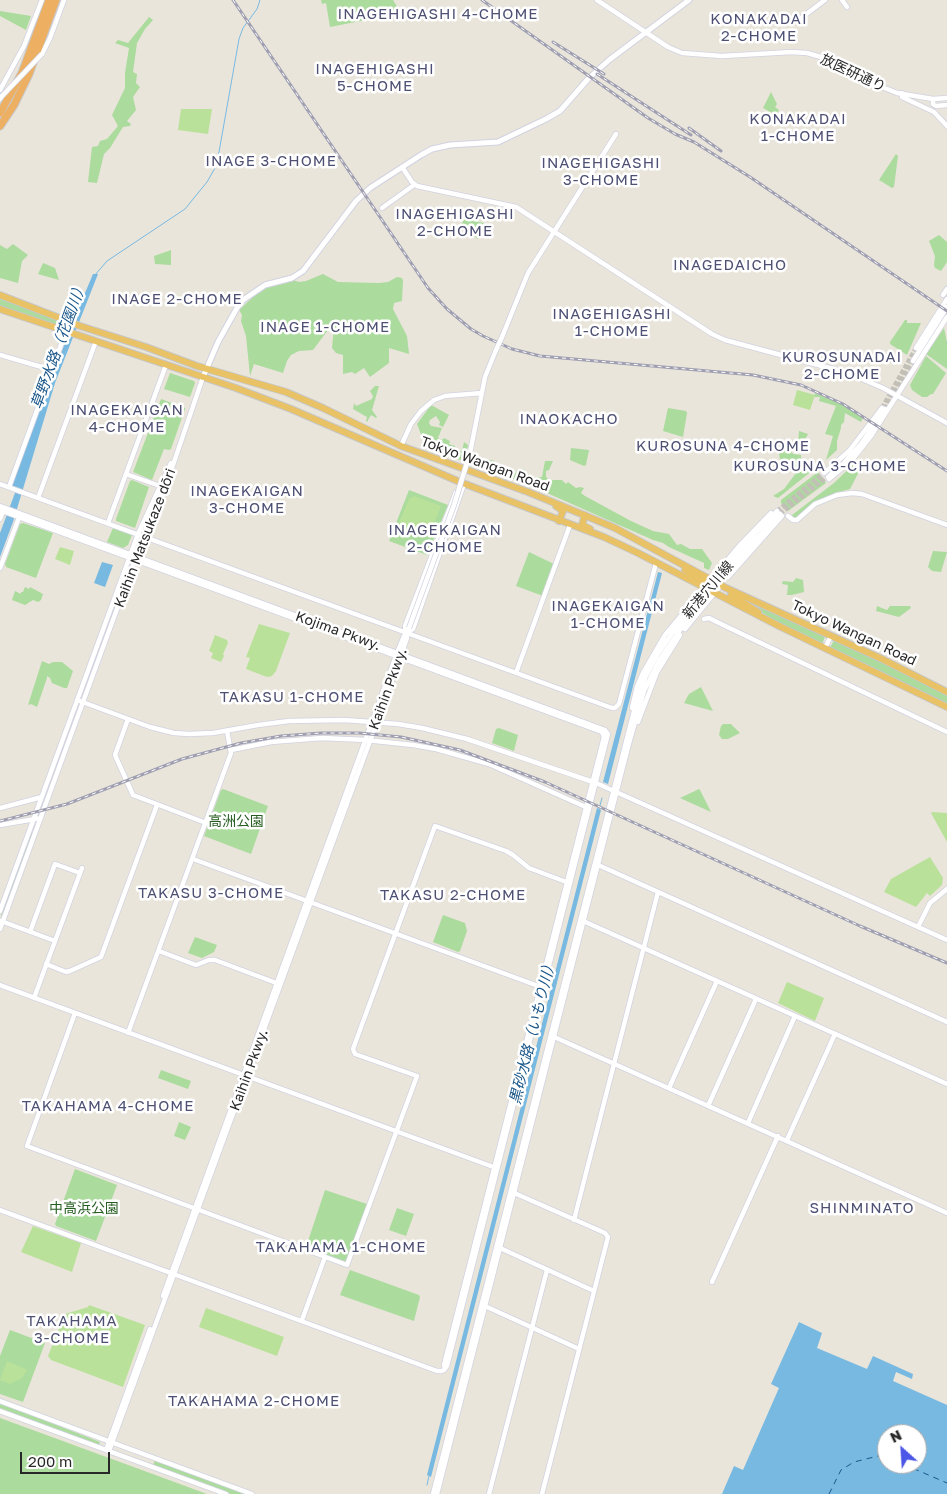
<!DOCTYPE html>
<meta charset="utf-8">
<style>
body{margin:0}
#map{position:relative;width:947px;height:1494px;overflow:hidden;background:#e9e5db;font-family:"Golos Text",sans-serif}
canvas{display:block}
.north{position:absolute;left:877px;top:1424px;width:50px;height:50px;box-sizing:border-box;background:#fff;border:1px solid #a9a9a9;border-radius:50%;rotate:334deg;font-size:14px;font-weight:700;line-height:20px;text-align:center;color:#282828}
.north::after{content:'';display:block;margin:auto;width:18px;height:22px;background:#4b56e7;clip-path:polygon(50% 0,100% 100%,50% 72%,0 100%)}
.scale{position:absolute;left:20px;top:1452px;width:90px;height:22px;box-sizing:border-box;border:2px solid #282828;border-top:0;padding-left:6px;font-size:15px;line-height:18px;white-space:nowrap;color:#282828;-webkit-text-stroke:4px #fff;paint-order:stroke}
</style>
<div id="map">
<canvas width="947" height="1494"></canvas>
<div class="north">N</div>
<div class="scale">200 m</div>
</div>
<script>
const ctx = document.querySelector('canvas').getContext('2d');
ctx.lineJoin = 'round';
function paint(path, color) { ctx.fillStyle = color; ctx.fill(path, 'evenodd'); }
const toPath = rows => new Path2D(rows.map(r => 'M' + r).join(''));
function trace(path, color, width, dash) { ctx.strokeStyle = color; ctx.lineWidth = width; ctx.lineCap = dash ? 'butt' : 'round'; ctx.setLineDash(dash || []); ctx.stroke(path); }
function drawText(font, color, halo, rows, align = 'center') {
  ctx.font = font + ' "Golos Text","Noto Sans JP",sans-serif'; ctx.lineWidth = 5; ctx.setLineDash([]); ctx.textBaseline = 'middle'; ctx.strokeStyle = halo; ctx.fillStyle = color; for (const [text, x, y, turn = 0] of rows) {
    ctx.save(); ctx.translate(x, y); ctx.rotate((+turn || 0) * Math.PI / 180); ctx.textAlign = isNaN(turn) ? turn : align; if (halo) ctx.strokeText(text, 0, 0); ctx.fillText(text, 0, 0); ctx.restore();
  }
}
const green = toPath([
 [321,0,393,0,401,13,330,27,326,3,322,4],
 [0,11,31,16,26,30,0,16],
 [149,17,153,20,145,29,137,43,133,72,137,74,136,83,140,87,133,97,136,110,127,121,131,124,130,126,123,127,110,148,104,154,97,183,88,182,92,147,98,146,100,141,107,139,118,126,112,115,125,88,125,73,129,48,115,43,118,40,128,43],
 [771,92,777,104,775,107,779,110,776,115,763,108],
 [896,154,898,156,894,187,892,188,879,180],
 [464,219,484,223,480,238,478,239,460,227],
 [939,235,947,242,947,262,941,271,935,268,934,265,935,256,929,241],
 [13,244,28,255,22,261,18,283,0,278,0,245,7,249],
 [171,250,171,265,155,264,154,256],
 [43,263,55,268,59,280,38,274],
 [323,274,338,282,379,283,388,282,397,277,402,278,403,281,402,301,394,303,393,309,407,336,409,354,389,348,389,363,370,377,364,368,355,374,352,372,343,374,343,355,336,353,332,348,334,327,331,326,313,350,299,351,291,355,287,361,283,373,254,364,250,376,246,336,241,321,242,315,239,310,263,288,293,280,299,282,306,281],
 [0,299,31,310,70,326,69,329,0,306],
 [905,320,907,320,907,323,921,323,907,355,890,344,890,342],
 [944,328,947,342,947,369,926,354],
 [926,356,946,373,933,394,931,394,927,397,922,397,912,390,910,385],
 [170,373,194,381,195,383,190,397,164,389],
 [375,386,379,386,372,410,377,417,376,418,371,415,367,422,366,421,367,417,353,409,354,403,356,406,372,399,373,396,370,391],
 [815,393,843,405,863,418,861,422,845,413,844,422,841,425,841,428,837,441,837,450,826,460,833,436,825,434,836,406,819,401,820,397,814,397],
 [161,399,185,408,185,409,171,449,169,450,164,449,152,480,133,472],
 [431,405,449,415,443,427,439,425,440,422,436,416,430,420,429,423,431,426,442,428,438,438,442,440,444,438,450,441,449,444,455,446,455,449,462,451,464,442,468,445,464,461,446,456,447,453,424,442,417,424],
 [668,408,686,411,687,413,683,437,663,431],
 [799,431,808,434,802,445,802,452,795,448,791,451,793,454,801,455,801,468,793,471,784,464,780,459,778,449,798,443],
 [571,448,589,450,586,465,584,466,570,460],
 [860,458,864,462,850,489,839,492,816,501,798,517,794,518,792,515,834,483],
 [485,459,495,461,495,465,503,468,507,472,516,473,517,470,524,469,532,478,542,477,545,461,553,461,549,470,546,471,546,477,550,480,562,480,566,484,568,482,576,488,580,487,584,488,581,493,585,496,631,521,653,531,669,534,677,545,681,544,690,549,702,549,712,563,709,570,704,568,704,563,669,547,663,543,653,540,529,485,482,467],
 [812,468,813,470,778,498,773,496,784,489,796,473],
 [818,472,826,483,788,511,781,503,781,500],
 [132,480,149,487,135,528,116,521,116,519,130,481],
 [409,490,448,505,427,555,389,541],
 [23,523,53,533,36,578,6,567,5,564,20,524],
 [113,528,132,535,128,545,123,548,107,542],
 [933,551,947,552,941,572,932,571,928,567],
 [529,552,554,564,543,596,516,586],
 [796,578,803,580,804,592,792,595,787,595,788,585,782,584,783,581,793,582],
 [25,587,29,589,30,587,43,594,41,600,38,602,33,600,25,605,12,600,15,591,21,594,21,592,23,592],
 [744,600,825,636,822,645,773,620],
 [877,606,887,610,890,606,910,606,911,608,899,617,876,611],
 [834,640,875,659,947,695,947,704,830,648],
 [42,661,49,664,53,662,62,662,73,671,67,688,64,688,52,683,50,678,47,676,47,678,37,707,31,704,28,705],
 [701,687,713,711,684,703,689,694],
 [723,724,731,724,740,733,728,739,722,739,719,735,721,726],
 [499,728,518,735,514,751,492,743,496,729],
 [223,789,268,806,251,854,204,836,221,790],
 [699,789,700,790,711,812,680,798],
 [31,833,33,834,1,917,1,915],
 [443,915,465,923,467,931,460,951,458,952,433,942],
 [195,937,217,945,214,952,202,958,188,953],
 [161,1070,191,1081,188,1089,158,1078],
 [179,1122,191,1127,185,1140,174,1136],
 [75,1169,117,1185,96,1241,56,1226,55,1224],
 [325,1190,367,1204,347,1260,344,1262,306,1247],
 [397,1208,414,1214,406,1236,389,1230],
 [350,1270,419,1295,420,1297,414,1321,340,1295],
 [10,1330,45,1343,23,1402,0,1394,0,1356],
 [0,1403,100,1442,99,1445,0,1409],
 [0,1418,150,1473,207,1494,0,1494],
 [155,1460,247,1494,231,1494,153,1465]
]);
const pitch = toPath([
 [181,109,212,109,208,134,178,130],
 [797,390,815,395,810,410,793,405],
 [414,496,441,506,435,521,424,530,415,531,398,525,409,499],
 [60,547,74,551,70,565,55,559],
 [259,624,290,633,276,671,272,676,267,677,246,669,250,658,246,657],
 [215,635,227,640,228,643,223,654,224,656,221,662,211,658,213,653,209,651],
 [932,812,947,813,947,842,931,813],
 [930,857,943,878,942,885,930,896,927,893,916,907,884,892,891,879],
 [787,982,824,998,815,1021,778,1003],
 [33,1226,81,1243,72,1272,21,1252],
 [89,1305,145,1325,123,1387,51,1360,48,1356,65,1314,88,1307],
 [206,1308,284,1337,277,1356,199,1327],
 [7,1361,27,1370,22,1378,10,1384,0,1380]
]);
const water = toPath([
 [93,274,98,274,55,383,13,522,0,557,0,533,15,493,12,485,72,324],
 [102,562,113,565,105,587,94,583],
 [658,572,662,573,608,784,603,782],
 [597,808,601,810,431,1477,427,1475],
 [799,1322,822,1333,817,1348,867,1369,873,1356,913,1374,912,1379,896,1372,893,1381,947,1405,947,1494,722,1494,734,1466,743,1470,779,1388,771,1384],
 [887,1434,917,1434,917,1464,887,1464]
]);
const stream = toPath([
 [95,275,107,261,185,209,207,182,215,168,219,152,239,39,243,28,257,9,260,0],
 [599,809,602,798],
 [427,1485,429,1476]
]);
const ferry = toPath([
 [903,1464,947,1483],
 [829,1494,841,1470,854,1462,882,1455,887,1457]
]);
const tertiaryTunnel = toPath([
 [882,408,916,348],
 [885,409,913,361],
 [777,511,824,473],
 [780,514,827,477]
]);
const tertiary = toPath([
 [597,0,668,47,682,53,722,56,792,52,807,53,821,57,870,82,897,93,933,99,947,98],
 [842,0,847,7],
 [801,18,825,0],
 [42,54,50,38,64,0],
 [0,90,24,46,42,0],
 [902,93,902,97,934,112,947,126],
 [0,99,3,95],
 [933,99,933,104,936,106,947,105],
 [402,167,412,182,417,186,516,207,712,334,725,340,848,373,883,388,947,423],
 [382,208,414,185],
 [943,295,947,289],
 [502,337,528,273,616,134],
 [916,348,947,299],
 [0,355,52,370],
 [913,361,947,307],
 [401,446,411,424,421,411,434,400,445,396,482,393],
 [470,453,485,377,496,350],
 [824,473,849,451,882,408],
 [126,474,160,486],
 [828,477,843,464,861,444,885,409],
 [829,479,852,460,871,436,947,317],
 [0,484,612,708,615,708,619,704,656,563],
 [9,487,66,331],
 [38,498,96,341],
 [0,506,605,730,608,734,447,1366,444,1370,442,1371,437,1371,0,1210],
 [0,510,602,732,604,737,444,1365,445,1368],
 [788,516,793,520,797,520,815,504,837,495,852,493,862,494,947,525],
 [0,519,4,509],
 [108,523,166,365],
 [0,568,20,515],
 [728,577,782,516],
 [714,583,754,535,777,511],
 [704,619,709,618,719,623,947,732],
 [685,629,721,585],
 [407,633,413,629,464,484],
 [825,648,831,636],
 [516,673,570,525],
 [77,700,150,727,174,733,189,734,213,733,258,725,289,721,344,720,398,724,422,728,467,739,596,783,947,940],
 [632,708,637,687,643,673,665,635,740,545,771,513],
 [128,719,115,755,133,795,206,823],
 [638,722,657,672,680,635],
 [231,750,271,742,322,738,366,740,413,745,436,749,489,764,588,808],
 [0,808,42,797],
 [0,825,41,818],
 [193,859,541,987],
 [596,864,947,1022],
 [0,911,138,534,171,463],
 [581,920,947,1084],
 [1,921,55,941],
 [918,927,930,903,947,889],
 [0,929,132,568,172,468,203,377],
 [30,932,55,864,80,873],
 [159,951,196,965,209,960,215,960,279,984],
 [46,964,66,972,70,971,101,957,157,805],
 [0,985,496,1168],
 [34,998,82,868],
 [75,1013,27,1146,347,1265,417,1076,355,1054,353,1049,435,826,506,851,513,855,529,868,569,883],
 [128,1033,231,753,227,731],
 [552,1036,947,1213],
 [669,1088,717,981],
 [708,1106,756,999],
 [748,1123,795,1016],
 [787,1140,835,1034],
 [512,1192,605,1233,608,1237,542,1494],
 [574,1220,658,892],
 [500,1248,594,1291],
 [712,1282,778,1136],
 [163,1296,397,653,404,636,407,633],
 [485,1306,579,1349],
 [302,1320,325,1257],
 [0,1401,252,1494],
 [0,1411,226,1494],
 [106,1450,150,1329],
 [109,1451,377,722,407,638,405,626,456,492],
 [433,1494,635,707,645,678,657,655,673,632,709,588],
 [437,1494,628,747,644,691,660,659,680,630,749,547,780,514],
 [489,1494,547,1270]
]);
const secondary = toPath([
 [203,377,218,342,237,308,243,300,265,285,292,278,303,271,356,201,370,188,421,155,432,149,450,145,498,142,546,119,560,111,588,79,609,60,689,0]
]);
const trunk = toPath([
 [0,295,80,326,146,347,197,366,286,392,323,408,401,446,528,492,596,520,615,528,726,588,882,659,947,692],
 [0,309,236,388,291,409,460,482,604,537,638,553,779,626,947,707],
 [556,506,563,511,559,521],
 [585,515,582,525,590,529],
 [685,570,706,583,712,589],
 [731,595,758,612]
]);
const motorway = toPath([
 [0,113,22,73,49,0],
 [0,126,14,105,29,74,56,0]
]);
const rail = toPath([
 [233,0,428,288,447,309,471,329,483,336,512,349,540,356,753,375,801,385,843,404,947,471],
 [482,0,648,118,675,134,694,142,750,177,947,311],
 [553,42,604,74],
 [597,74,691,135],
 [689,128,721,151],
 [0,821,67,804,182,759,241,743,281,736,321,733,359,733,401,737,460,750,545,782,860,926,947,963]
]);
const tertiaryBridge = toPath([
 [3,95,42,54],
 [496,350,502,337],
 [409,628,454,505,470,453]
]);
const streetNames = [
 ["放医研通り",853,73,25],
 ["Tokyo Wangan Road",485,464,20],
 ["Kaihin Matsukaze dōri",145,538,-69],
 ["新港穴川線",708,590,-50],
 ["Kojima Pkwy.",338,631,20],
 ["Tokyo Wangan Road",854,633,25],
 ["Kaihin Pkwy.",388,689,-70],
 ["Kaihin Pkwy.",249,1070,-70]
];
const parkNames = [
 ["高洲公園",236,822],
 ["中高浜公園",84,1209]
];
const neighbourhoodNames = [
 ["INAGEHIGASHI 4-CHOME",438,14],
 ["KONAKADAI",759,19],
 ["2-CHOME",759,36],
 ["INAGEHIGASHI",375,69],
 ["5-CHOME",375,86],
 ["KONAKADAI",798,119],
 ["1-CHOME",798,136],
 ["INAGE 3-CHOME",271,161],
 ["INAGEHIGASHI",601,163],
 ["3-CHOME",601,180],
 ["INAGEHIGASHI",455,214],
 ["2-CHOME",455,231],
 ["INAGEDAICHO",730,265],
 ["INAGE 2-CHOME",177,299],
 ["INAGEHIGASHI",612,314],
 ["1-CHOME",612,331],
 ["INAGE 1-CHOME",325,327],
 ["KUROSUNADAI",842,357],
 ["2-CHOME",842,374],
 ["INAGEKAIGAN",127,410],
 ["4-CHOME",127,427],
 ["INAOKACHO",569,419],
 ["KUROSUNA 4-CHOME",723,446],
 ["KUROSUNA 3-CHOME",820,466],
 ["INAGEKAIGAN",247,491],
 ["3-CHOME",247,508],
 ["INAGEKAIGAN",445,530],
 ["2-CHOME",445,547],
 ["INAGEKAIGAN",608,606],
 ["1-CHOME",608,623],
 ["TAKASU 1-CHOME",292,697],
 ["TAKASU 3-CHOME",211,893],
 ["TAKASU 2-CHOME",453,895],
 ["TAKAHAMA 4-CHOME",108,1106],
 ["SHINMINATO",862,1208],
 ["TAKAHAMA 1-CHOME",341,1247],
 ["TAKAHAMA",72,1321],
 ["3-CHOME",72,1338],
 ["TAKAHAMA 2-CHOME",254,1401]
];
const waterNames = [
 ["草野水路（花園川）",59,345,-70],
 ["黒砂水路（いもり川）",533,1031,-76]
];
paint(green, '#abdb9d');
paint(pitch, '#bae19a');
paint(water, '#78b9e1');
trace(stream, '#78b9e1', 1);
trace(ferry, '#1a578a', 1, [6, 5]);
trace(tertiaryTunnel, '#c2bfb7', 4.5, [4.5, 2]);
trace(tertiary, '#d1d2e0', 6);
trace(secondary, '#d1d2e0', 7);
trace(trunk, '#c7c7c7', 8);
trace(motorway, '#c7c7c7', 9);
trace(tertiary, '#fff', 4.5);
trace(secondary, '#fff', 5);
trace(trunk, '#e8c265', 6);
trace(motorway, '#edaf62', 7);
trace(rail, '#9f9fb1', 3);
trace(rail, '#fff', 1, [4]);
trace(tertiaryBridge, '#d1d2e0', 6, []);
trace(tertiaryBridge, '#fff', 4.5);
drawText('14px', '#282828', '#fff', streetNames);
drawText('14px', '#265d21', '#fff', parkNames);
ctx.letterSpacing = '1px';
drawText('15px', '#4e5074', '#fff', neighbourhoodNames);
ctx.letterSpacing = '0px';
drawText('italic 15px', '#1a578a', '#fff', waterNames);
</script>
